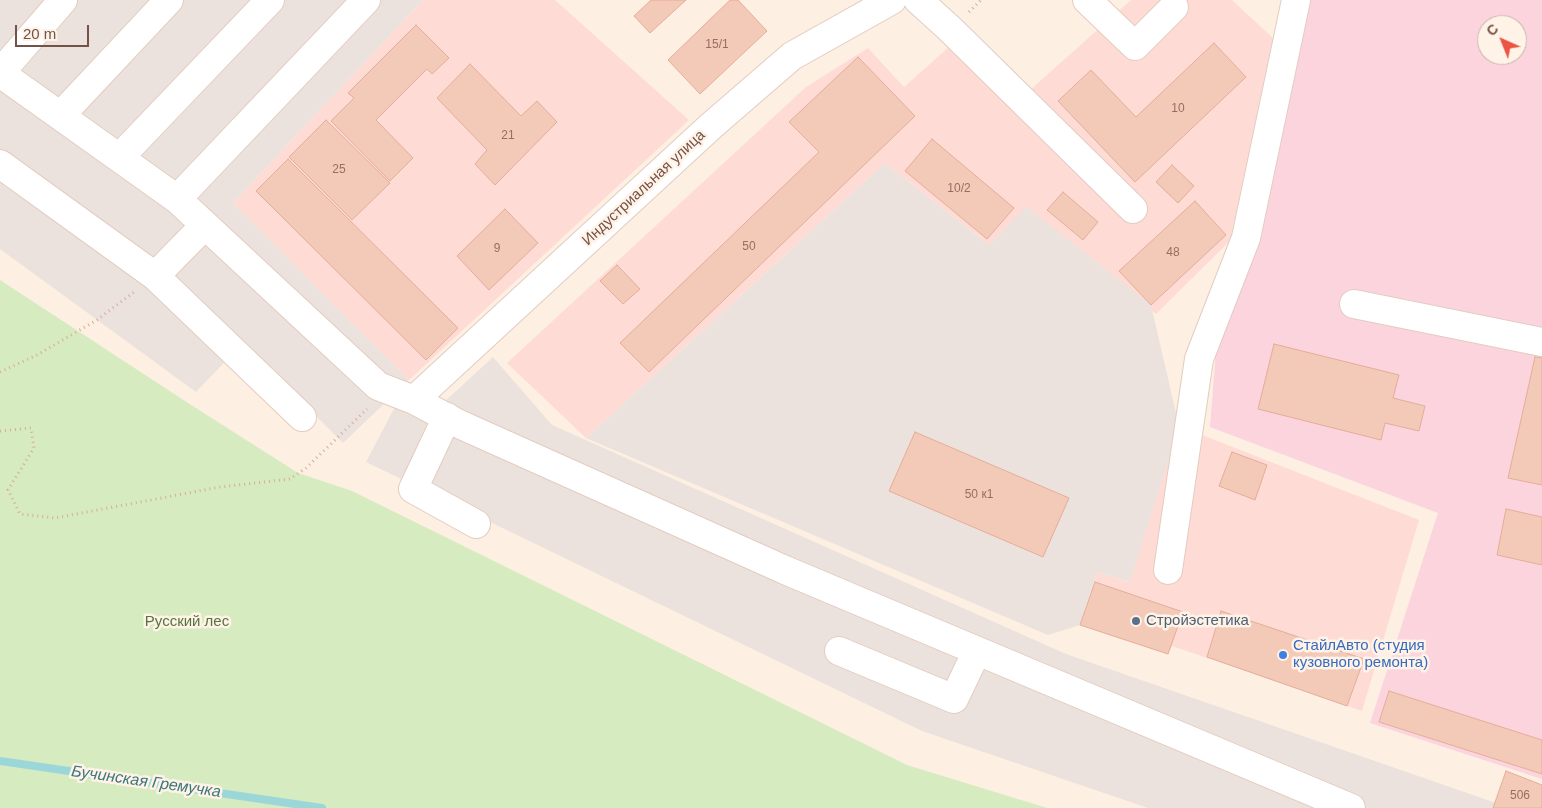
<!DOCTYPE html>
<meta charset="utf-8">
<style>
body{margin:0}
#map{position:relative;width:1542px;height:808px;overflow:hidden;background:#fdefe1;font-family:Helvetica,sans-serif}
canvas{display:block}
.north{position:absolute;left:1477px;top:15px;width:50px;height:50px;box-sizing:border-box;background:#fff3e8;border:1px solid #c8b3a8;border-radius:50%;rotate:316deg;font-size:14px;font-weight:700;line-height:20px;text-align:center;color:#755247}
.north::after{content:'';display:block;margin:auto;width:18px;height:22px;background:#eb5442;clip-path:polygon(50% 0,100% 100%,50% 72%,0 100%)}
.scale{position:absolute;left:15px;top:25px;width:74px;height:22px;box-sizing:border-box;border:2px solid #755247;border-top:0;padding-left:6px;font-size:15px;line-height:18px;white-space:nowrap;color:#755247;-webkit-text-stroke:4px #fff3e8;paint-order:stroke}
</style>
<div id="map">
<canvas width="1542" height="808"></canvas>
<div class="north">С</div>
<div class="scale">20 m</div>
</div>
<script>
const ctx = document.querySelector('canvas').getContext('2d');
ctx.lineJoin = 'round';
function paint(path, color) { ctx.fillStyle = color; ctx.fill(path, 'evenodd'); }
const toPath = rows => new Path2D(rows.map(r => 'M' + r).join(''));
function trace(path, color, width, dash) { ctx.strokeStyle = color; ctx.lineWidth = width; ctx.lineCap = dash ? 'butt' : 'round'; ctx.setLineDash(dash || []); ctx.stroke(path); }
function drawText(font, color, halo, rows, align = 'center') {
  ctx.font = font + ' Helvetica,sans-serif'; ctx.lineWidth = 5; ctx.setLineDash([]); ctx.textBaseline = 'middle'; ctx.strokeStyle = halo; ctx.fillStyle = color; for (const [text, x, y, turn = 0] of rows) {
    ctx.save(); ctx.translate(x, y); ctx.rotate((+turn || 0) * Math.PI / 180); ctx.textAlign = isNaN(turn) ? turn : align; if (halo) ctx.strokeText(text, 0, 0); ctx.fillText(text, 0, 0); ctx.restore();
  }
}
const commercial = toPath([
 [423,0,555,0,689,120,409,380,233,203],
 [1131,0,1232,0,1274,39,1242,229,1156,314,1026,207,989,245,885,163,586,438,507,363,806,87,868,48,904,87,967,31,1029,91],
 [1179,426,1419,520,1362,711,1172,646,1168,654,1080,625,1097,572,1129,582]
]);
const industrial = toPath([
 [0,0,423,0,233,203,409,380,343,443,243,343,196,392,0,249],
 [885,163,989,245,1026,206,1151,305,1179,426,1130,582,1097,572,1080,625,1048,635,586,438],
 [493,357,552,425,1066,654,1499,804,1497,808,1148,808,922,731,366,462,397,403,427,418]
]);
const medical = toPath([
 [1308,0,1542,0,1542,779,1370,723,1438,513,1210,427,1216,351],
 [1487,25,1517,25,1517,55,1487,55]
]);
const green = toPath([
 [0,280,188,403,298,473,352,491,907,765,1047,808,0,808]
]);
const stream = toPath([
 [0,761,322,808]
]);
const building = toPath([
 [651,0,686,0,650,33,634,16,651,0],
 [730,0,738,0,767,31,700,94,668,60,730,0],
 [416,25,449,58,432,74,427,69,376,120,413,158,390,181,331,121,354,98,348,93,416,25],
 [1214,43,1246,77,1135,182,1058,101,1091,70,1136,117,1214,43],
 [858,57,915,116,649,372,620,343,819,152,789,122,858,57],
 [470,64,521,116,537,101,557,122,495,185,475,164,487,150,437,98,470,64],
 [326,120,390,183,352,220,289,157,326,120],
 [932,139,1014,208,987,239,905,171,932,139],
 [288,159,458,328,426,360,256,191,288,159],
 [1172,165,1194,186,1178,203,1156,182,1172,165],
 [1063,192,1098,222,1083,240,1047,210,1063,192],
 [1195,201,1226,235,1151,305,1119,271,1195,201],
 [505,209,538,243,489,290,457,256,505,209],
 [617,265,640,289,623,304,600,281,617,265],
 [1274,344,1399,375,1393,398,1425,406,1419,431,1385,423,1381,440,1258,409,1274,344],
 [1535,357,1542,358,1542,485,1508,478,1535,357],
 [915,432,1069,498,1043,557,889,491,915,432],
 [1232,452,1267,465,1255,500,1219,486,1232,452],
 [1506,509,1542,517,1542,565,1497,555,1506,509],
 [1095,582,1183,612,1168,654,1080,625,1095,582],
 [1221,611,1364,659,1347,706,1207,657,1221,611],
 [1389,691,1542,740,1542,774,1379,722,1389,691],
 [1506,771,1542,785,1542,808,1493,808,1506,771]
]);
const path = toPath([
 [969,12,981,0],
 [0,372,37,355,97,320,134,292],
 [0,431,31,428,34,448,8,490,20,514,55,518,220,487,290,479,306,468,367,409]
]);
const minor = toPath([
 [918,0,950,29,1133,209],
 [1087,0,1135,46,1174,7],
 [0,73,177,199,378,386,414,400,459,424,785,570,1351,808],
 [0,73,63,0],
 [61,115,169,0],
 [119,158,270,0],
 [0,164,155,276,302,417],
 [177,199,366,0],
 [155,276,205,225],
 [1354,304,1542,342],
 [414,400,711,126,792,56,892,0],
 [447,417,413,489,476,524],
 [1168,570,1199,359,1246,238,1296,0],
 [839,651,954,699,977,651]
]);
const markers = [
 [1136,621,5,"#5c6f8a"],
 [1283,655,5,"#3f7fe0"]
];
const numberNames = [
 ["15/1",717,45],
 ["10",1178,109],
 ["21",508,136],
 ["25",339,170],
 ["10/2",959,189],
 ["50",749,247],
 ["9",497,249],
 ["48",1173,253],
 ["50 к1",979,495],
 ["506",1520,796]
];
const streetNames = [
 ["Индустриальная улица",644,188,-43]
];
const serviceNames = [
 ["Стройэстетика",1146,621]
];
const parkNames = [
 ["Русский лес",187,622]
];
const shopNames = [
 ["СтайлАвто (студия",1293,646],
 ["кузовного ремонта)",1293,663]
];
const waterNames = [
 ["Бучинская Гремучка",146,782,8]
];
paint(commercial, '#fedcd5');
paint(industrial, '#ece2dd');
paint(medical, '#fbd4de');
paint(green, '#d6ebc0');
trace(stream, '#9bd7d9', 8);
paint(building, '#f3c9b8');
trace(building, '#e6ad98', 1);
trace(minor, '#e3ccc0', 30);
trace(path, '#d8ac9c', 3, [1, 4]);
trace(minor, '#fff', 28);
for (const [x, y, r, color] of markers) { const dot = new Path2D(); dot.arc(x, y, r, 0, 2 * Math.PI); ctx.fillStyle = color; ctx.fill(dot); trace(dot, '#fff3e8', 2); }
drawText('12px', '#947063', null, numberNames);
drawText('15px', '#755247', '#fff3e8', streetNames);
drawText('15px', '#4e5e75', '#fff3e8', serviceNames, 'left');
drawText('15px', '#54753c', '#fff3e8', parkNames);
drawText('15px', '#366cbe', '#fff3e8', shopNames, 'left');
drawText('italic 16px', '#3b787c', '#fff3e8', waterNames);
</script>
